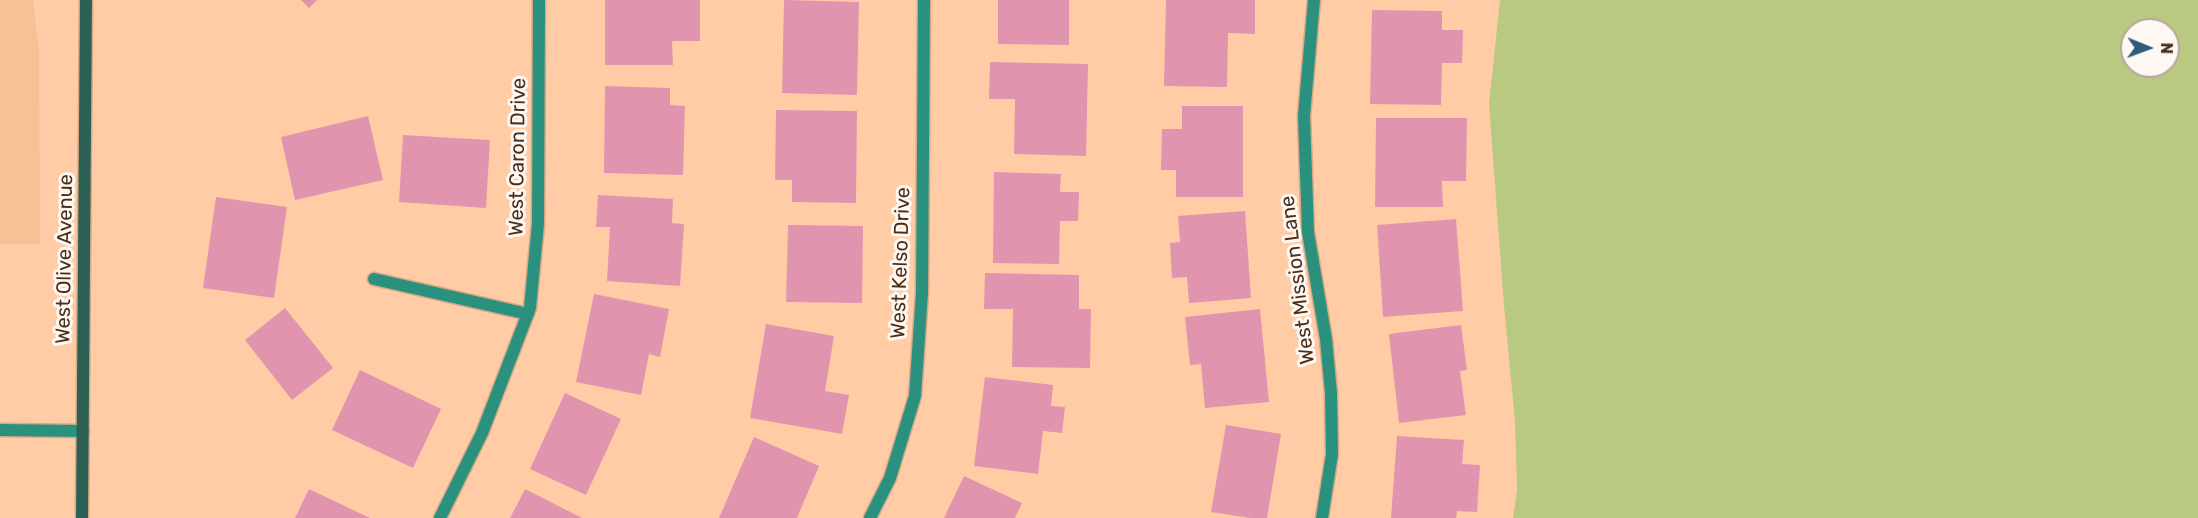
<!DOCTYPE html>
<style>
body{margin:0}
#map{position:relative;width:2198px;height:518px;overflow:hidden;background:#ffcca5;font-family:Rubik,sans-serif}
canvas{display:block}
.north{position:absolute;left:2120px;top:18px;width:60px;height:60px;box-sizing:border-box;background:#fef7f2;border:2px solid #b5a79c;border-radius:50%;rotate:91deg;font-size:16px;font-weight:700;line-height:24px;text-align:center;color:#482f1b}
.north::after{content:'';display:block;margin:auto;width:21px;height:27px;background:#2d5d7c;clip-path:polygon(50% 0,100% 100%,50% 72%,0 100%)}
</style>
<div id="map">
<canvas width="2198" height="518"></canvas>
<div class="north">N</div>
</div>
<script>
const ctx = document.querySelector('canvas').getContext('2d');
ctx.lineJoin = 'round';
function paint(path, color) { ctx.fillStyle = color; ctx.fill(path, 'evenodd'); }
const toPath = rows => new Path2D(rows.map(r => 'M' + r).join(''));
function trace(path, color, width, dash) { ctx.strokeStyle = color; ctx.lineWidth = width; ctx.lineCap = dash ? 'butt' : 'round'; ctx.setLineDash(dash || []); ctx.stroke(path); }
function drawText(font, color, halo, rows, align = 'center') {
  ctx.font = font + ' Rubik,sans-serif'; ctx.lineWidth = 6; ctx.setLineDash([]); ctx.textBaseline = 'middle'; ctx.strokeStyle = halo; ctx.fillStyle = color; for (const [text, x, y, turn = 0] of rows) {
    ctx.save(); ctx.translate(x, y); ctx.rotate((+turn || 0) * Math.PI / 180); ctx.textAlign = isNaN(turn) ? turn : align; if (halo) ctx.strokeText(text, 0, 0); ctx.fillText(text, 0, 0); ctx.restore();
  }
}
const built = toPath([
 [0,0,33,0,39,51,40,244,0,244]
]);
const green = toPath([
 [1500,0,2198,0,2198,518,1513,518,1517,490,1515,421,1504,306,1489,104],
 [2132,30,2168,30,2168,66,2132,66]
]);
const building = toPath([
 [301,0,317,0,309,8],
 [605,0,700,0,700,41,672,41,673,65,605,65],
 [784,0,859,2,857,95,782,93],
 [998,0,1069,0,1069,45,998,44],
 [1166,0,1255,0,1255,34,1228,33,1227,87,1164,86],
 [1372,10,1442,11,1442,30,1463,30,1462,63,1442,63,1441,105,1370,104],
 [990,62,1088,64,1086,156,1014,154,1015,99,989,99],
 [605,86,670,88,670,105,685,106,683,175,604,173],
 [1182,106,1243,106,1243,197,1176,197,1176,170,1161,170,1162,129,1182,129],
 [776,110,857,111,856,203,792,202,792,180,775,180],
 [368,116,383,180,295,200,281,137],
 [1376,118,1467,118,1466,181,1442,181,1443,207,1375,207],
 [403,135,490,140,486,208,399,202],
 [994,172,1061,174,1060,192,1079,192,1078,221,1060,221,1059,264,993,263],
 [598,195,673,199,672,223,684,224,680,286,607,281,610,227,596,227],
 [216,197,287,207,274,298,203,288],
 [1245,211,1251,298,1189,303,1187,277,1172,278,1170,243,1180,242,1178,216],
 [1456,219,1463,311,1383,317,1377,225],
 [788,225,863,226,862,303,786,302],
 [985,273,1079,275,1079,309,1091,309,1090,368,1012,367,1013,309,984,309],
 [594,294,669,309,660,357,649,354,641,395,576,382],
 [285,308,333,368,292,400,245,340],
 [1260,309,1269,402,1205,408,1201,364,1190,365,1185,317],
 [766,324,834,336,825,391,849,395,842,434,750,418],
 [1461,325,1467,370,1460,371,1466,415,1399,423,1389,334],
 [360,370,441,409,413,468,332,430],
 [985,377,1053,385,1051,406,1065,407,1062,433,1043,431,1038,474,974,466],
 [565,393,621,419,586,495,530,469],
 [1226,425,1281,434,1267,518,1250,518,1211,512],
 [1397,436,1464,440,1462,464,1480,465,1477,512,1457,511,1456,518,1391,518],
 [754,437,819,466,797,518,719,518],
 [964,476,1022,503,1015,518,944,518],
 [309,489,370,518,295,518],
 [525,489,582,518,510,518]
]);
const street = toPath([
 [1314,0,1304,116,1308,232,1326,339,1331,393,1332,454,1322,518],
 [374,279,528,314],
 [0,430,83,431],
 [440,518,482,433,530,308,538,224,539,0],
 [870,518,890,478,915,396,922,293,924,0]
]);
const secondary = toPath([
 [82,518,86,0]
]);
const streetNames = [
 ["West Caron Drive",518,157,-89],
 ["West Olive Avenue",65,259,-89],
 ["West Kelso Drive",901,263,-88],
 ["West Mission Lane",1298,280,-97]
];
paint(built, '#f8c095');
paint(green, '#bac981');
paint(building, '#e194ae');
trace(street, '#d7a987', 15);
trace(secondary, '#d7a987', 15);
trace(street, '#2b917f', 12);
trace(secondary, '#2d6055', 12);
drawText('20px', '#482f1b', '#fef7f2', streetNames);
</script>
